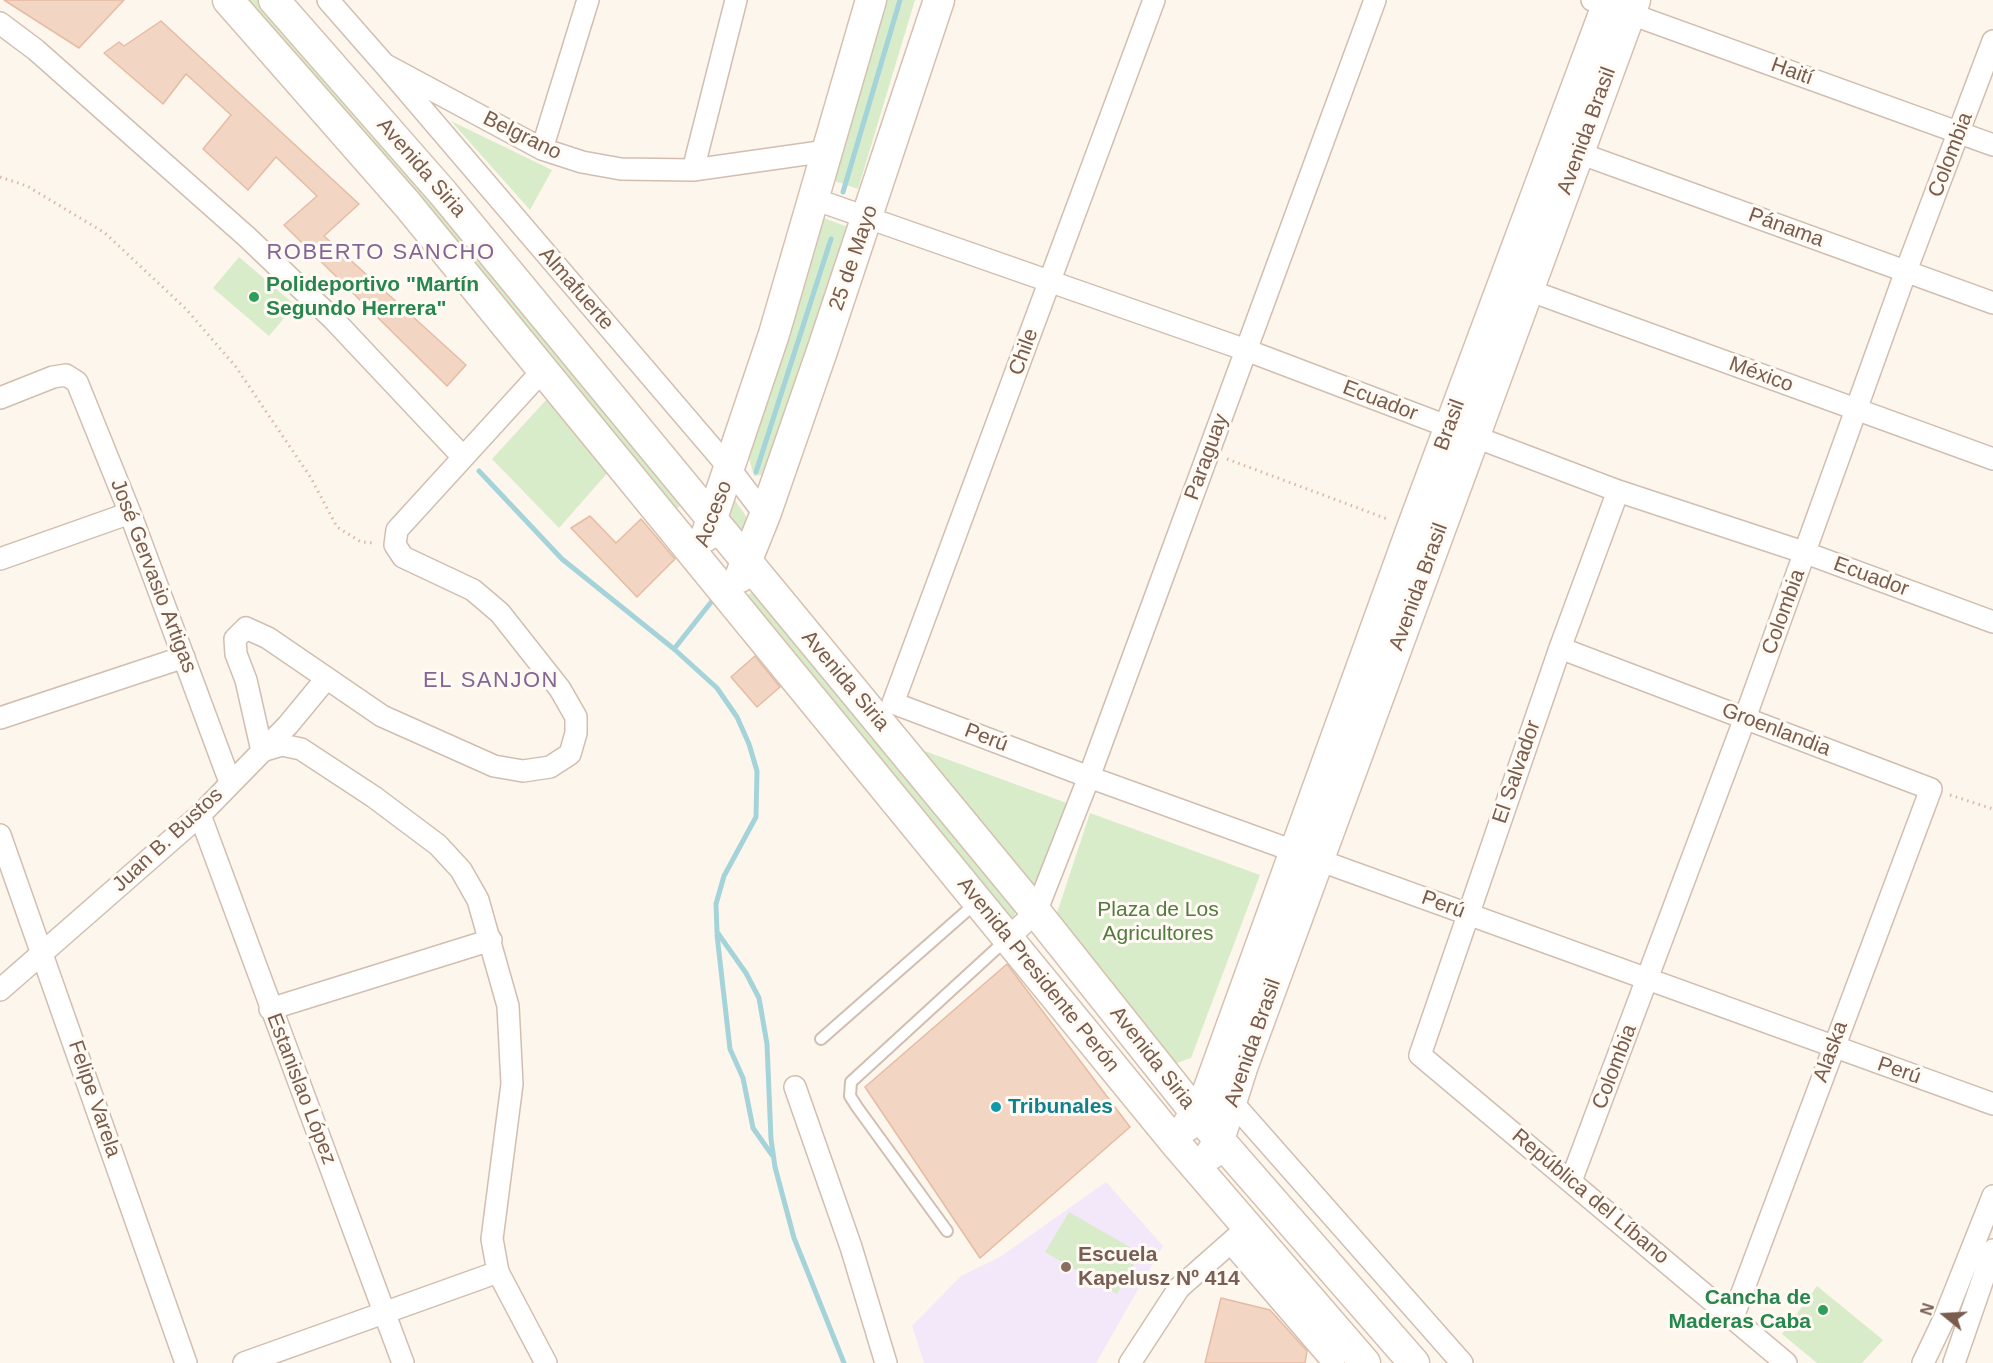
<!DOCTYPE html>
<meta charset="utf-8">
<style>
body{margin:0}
#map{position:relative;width:1993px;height:1363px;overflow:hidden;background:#fdf6ec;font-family:Arial,sans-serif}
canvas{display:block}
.north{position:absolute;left:1915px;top:1285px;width:60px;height:60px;-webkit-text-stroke:4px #fffaf3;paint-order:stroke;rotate:288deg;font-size:16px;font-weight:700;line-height:24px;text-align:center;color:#7a5c4d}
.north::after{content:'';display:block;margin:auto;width:21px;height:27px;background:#7a5c4d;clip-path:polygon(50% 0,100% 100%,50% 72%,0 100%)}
</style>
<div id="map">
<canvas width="1993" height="1363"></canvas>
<div class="north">N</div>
</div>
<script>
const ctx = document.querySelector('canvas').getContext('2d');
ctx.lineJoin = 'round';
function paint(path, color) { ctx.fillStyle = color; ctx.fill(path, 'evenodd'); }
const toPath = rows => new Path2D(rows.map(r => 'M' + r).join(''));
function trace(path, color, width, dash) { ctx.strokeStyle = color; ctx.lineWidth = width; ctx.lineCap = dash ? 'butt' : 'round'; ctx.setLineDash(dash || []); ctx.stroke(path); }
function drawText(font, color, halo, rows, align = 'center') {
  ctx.font = font + ' Arial,sans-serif'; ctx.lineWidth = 6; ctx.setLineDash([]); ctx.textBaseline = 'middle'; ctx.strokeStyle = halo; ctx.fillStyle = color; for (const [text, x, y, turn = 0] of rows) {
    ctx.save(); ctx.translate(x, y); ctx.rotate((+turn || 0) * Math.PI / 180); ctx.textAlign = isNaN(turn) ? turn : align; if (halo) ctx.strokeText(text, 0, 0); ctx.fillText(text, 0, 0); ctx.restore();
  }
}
const education = toPath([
 [1106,1182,1163,1246,1096,1363,924,1363,912,1326,961,1276,1000,1257]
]);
const green = toPath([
 [240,0,263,0,681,502,680,506,676,509],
 [884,0,915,0,858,189,832,180],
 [451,121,552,170,530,210],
 [821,217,848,227,769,474,754,476,747,451],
 [239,257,295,305,269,336,213,288],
 [547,399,610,470,559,528,492,459],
 [734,499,746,516,749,526,747,541,728,525],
 [754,590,1017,909,1013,919,1009,920,745,597],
 [911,746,1072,805,1036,896],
 [1090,813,1260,875,1191,1058,1171,1065,1054,922],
 [1069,1212,1140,1253,1117,1294,1045,1252],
 [1817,1286,1883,1340,1862,1363,1817,1363,1782,1334]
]);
const stream = toPath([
 [843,192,900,0],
 [479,471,562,559,674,649,717,688,737,717,749,744,757,771,756,817,724,876,716,904,717,932,746,973,759,998,767,1044,771,1139,775,1167,794,1238,844,1363],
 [756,472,831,239],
 [674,649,716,596],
 [717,935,730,1049,743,1078,753,1128,772,1155]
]);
const building = toPath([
 [4,0,124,0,79,48,4,0],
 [161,21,359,204,324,236,466,365,447,386,284,225,317,196,276,157,248,190,203,149,231,115,186,74,163,104,104,53,119,42,124,46,161,21],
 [590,516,616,543,641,519,675,559,637,597,571,528,590,516],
 [755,656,780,687,757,707,731,677,755,656],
 [1007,964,1130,1127,980,1258,865,1087,1007,964],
 [1221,1298,1270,1310,1307,1351,1305,1363,1205,1363,1221,1298]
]);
const path = toPath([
 [0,177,27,186,105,233,186,309,236,367,311,478,337,527,361,542,375,543],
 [1227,459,1390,520],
 [1950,795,1993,809]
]);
const lane = toPath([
 [821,1039,977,902],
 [947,1231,857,1107,850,1096,851,1082,1007,939]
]);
const street = toPath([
 [328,0,384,64,542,149,582,162,621,169,693,170,827,151],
 [1154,0,893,703,1089,777,1993,1104],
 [1592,0,1993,145],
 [0,23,36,50,247,237,334,320,463,457],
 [384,64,730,469,765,515],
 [542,149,588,0],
 [1579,153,1993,303],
 [693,170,736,0],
 [814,199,1246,350,1618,491,1806,553,1993,622],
 [1528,290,1993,459],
 [543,370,397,530,395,545,403,557,473,590,500,613,560,689,576,717,576,733,570,754,550,767,523,771,494,766,382,716,268,638,246,628,235,639,236,654,246,680,262,751,282,745,301,749,374,797,438,845,461,870,478,900,508,1006,512,1084,492,1239,498,1272,546,1363],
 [0,398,53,377,66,375,77,382,130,513,230,782],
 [1618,491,1560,648,1420,1055,1786,1363],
 [0,559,130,513],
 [1560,648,1931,789,1733,1317],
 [0,718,184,657],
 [200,815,403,1363],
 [0,835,186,1363],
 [1007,939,1036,912,1089,777,1375,0],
 [0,990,200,815,288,725,326,679],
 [270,1009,491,940],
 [795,1087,851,1247,886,1363],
 [1232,1102,1462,1363],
 [1571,1181,1745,718,1906,271,1993,41],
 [1231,1243,1334,1363],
 [244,1363,498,1272],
 [1130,1363,1179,1288,1248,1227],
 [1923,1363,1944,1319,1993,1196],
 [1954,1363,1993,1250]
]);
const secondary = toPath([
 [228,0,407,204,1177,1145,1365,1363],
 [274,0,443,193,1036,912,1195,1112,1414,1363],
 [706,536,774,334,871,0],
 [740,577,765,515,822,351,939,0],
 [1187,1126,1208,1091,1412,528,1609,0],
 [1211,1154,1219,1140,1243,1065,1635,0]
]);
const markers = [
 [254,297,6,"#2e9e5b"],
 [996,1107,6,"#0f9aa8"],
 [1066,1267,6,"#8d6e63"],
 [1823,1310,6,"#2e9e5b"]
];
const streetNames = [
 ["Haití",1792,72,20],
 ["Avenida Brasil",1587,131,-70],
 ["Belgrano",522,136,26],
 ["Colombia",1951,155,-69],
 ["Avenida Siria",421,168,49],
 ["Pánama",1786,228,20],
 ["25 de Mayo",854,258,-71],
 ["Almafuerte",576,289,49],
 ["Chile",1024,352,-70],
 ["México",1761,375,20],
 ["Ecuador",1380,401,21],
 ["Brasil",1450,425,-70],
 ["Paraguay",1207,457,-70],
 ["Acceso",714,514,-69],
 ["José Gervasio Artigas",153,576,69],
 ["Ecuador",1871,577,20],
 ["Avenida Brasil",1419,587,-70],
 ["Colombia",1784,612,-70],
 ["Avenida Siria",845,681,50],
 ["Groenlandia",1776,730,21],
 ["Perú",986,738,21],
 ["El Salvador",1517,772,-71],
 ["Juan B. Bustos",168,840,-43],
 ["Perú",1443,905,20],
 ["Avenida Presidente Perón",1038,975,51],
 ["Avenida Brasil",1253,1043,-71],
 ["Alaska",1831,1052,-70],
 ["Avenida Siria",1152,1058,52],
 ["Colombia",1615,1067,-69],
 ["Perú",1899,1071,19],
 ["Estanislao López",301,1089,69],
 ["Felipe Varela",94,1099,71],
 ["República del Líbano",1590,1197,40]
];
const leisureNames = [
 ["Polideportivo \"Martín",266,285],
 ["Segundo Herrera\"",266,309],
 ["Cancha de",1811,1298,"right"],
 ["Maderas Caba",1811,1322,"right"]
];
const parkNames = [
 ["Plaza de Los",1158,910],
 ["Agricultores",1158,934]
];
const cultureNames = [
 ["Tribunales",1008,1107]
];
const educationNames = [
 ["Escuela",1078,1255],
 ["Kapelusz Nº 414",1078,1279]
];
const neighbourhoodNames = [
 ["ROBERTO SANCHO",381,253],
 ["EL SANJON",491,681]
];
paint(education, '#f3e8fa');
paint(green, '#d8ecc9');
trace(stream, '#a5d3da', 5);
paint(building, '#f3d5c3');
trace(building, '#e6bba3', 1.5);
trace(lane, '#d1beb0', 14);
trace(street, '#d1beb0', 24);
trace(secondary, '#d6c0b0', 33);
trace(path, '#d9b8a5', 3, [1.5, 4.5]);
trace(lane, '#fff', 10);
trace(street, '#fff', 21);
trace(secondary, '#fff', 30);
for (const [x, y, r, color] of markers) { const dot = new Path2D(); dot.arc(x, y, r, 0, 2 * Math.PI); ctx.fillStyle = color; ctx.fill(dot); trace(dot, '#fffaf3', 2); }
drawText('21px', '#7a5c4d', '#fffaf3', streetNames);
drawText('bold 21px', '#27864d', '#fffaf3', leisureNames, 'left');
drawText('21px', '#537a41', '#fffaf3', parkNames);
drawText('bold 21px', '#0d838f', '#fffaf3', cultureNames, 'left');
drawText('bold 21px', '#785e54', '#fffaf3', educationNames, 'left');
ctx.letterSpacing = '1.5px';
drawText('22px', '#846695', '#fffaf3', neighbourhoodNames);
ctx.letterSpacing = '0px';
</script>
